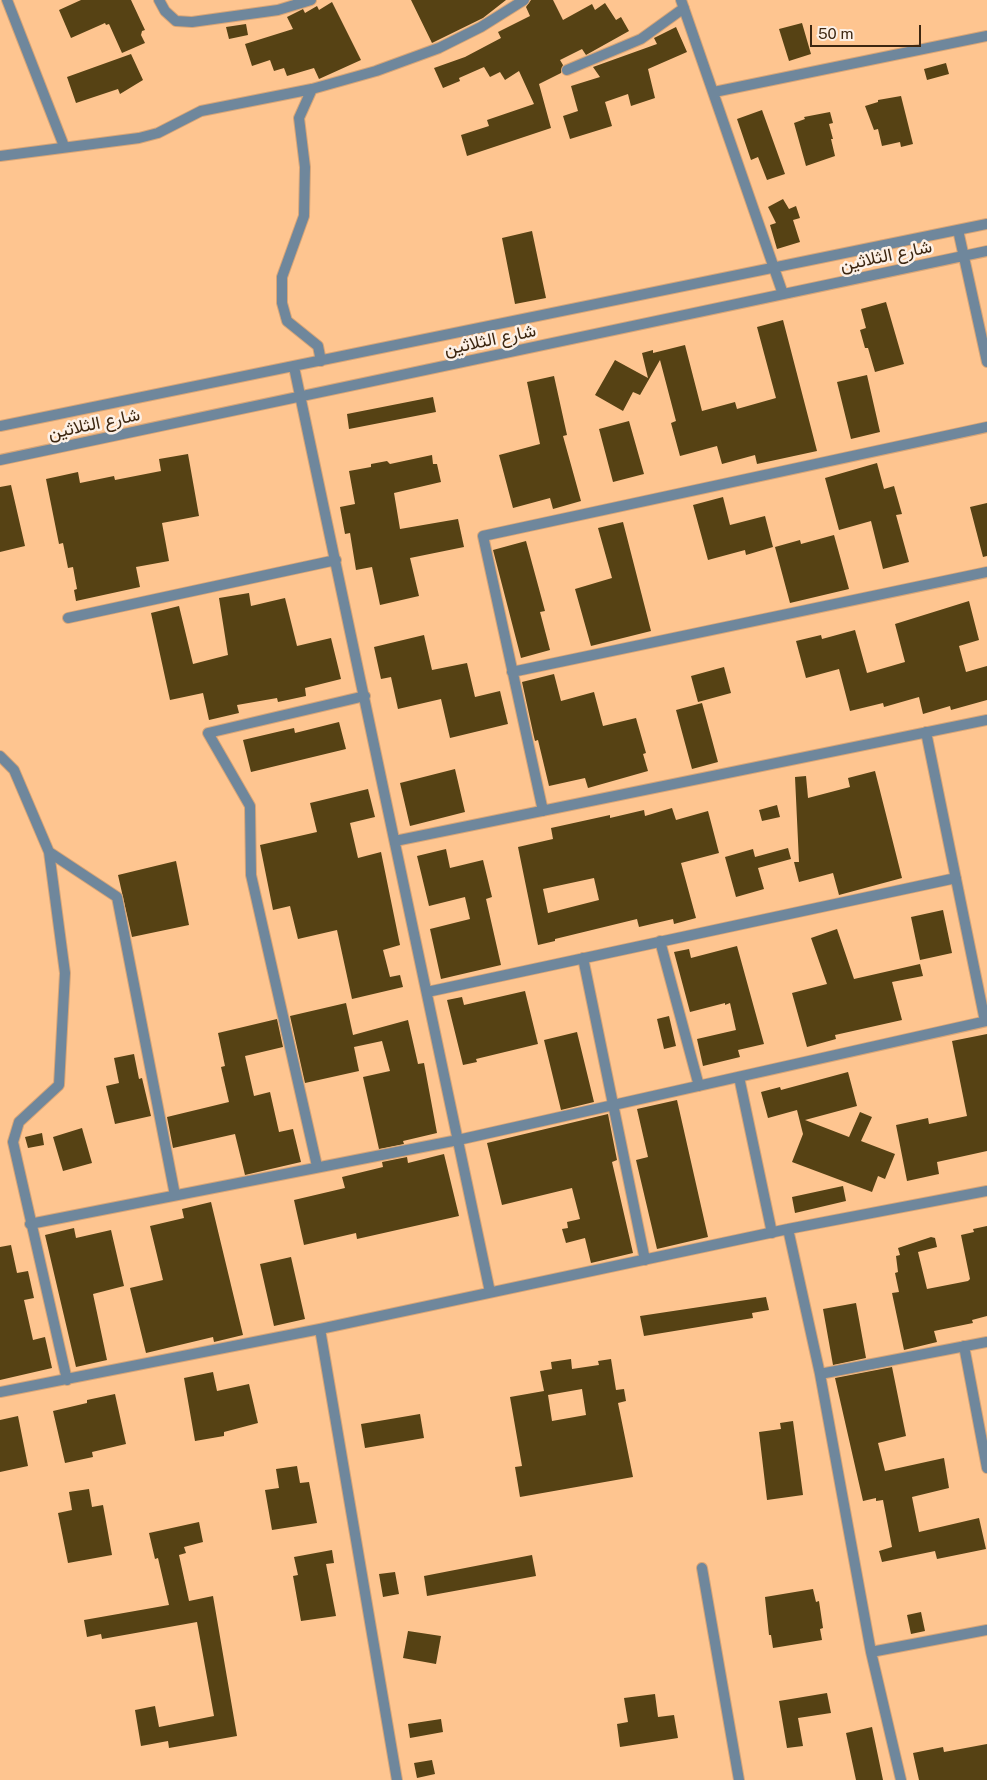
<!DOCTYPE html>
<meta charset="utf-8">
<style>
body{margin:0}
#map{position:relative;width:987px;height:1780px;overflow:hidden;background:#fec590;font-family:"Public Sans",sans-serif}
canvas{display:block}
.scale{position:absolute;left:810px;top:25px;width:111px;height:22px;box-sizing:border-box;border:2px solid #3d2711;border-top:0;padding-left:6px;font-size:15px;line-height:18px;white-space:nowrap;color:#3d2711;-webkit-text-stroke:4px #fcf0e6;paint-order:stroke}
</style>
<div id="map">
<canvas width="987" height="1780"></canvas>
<div class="scale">50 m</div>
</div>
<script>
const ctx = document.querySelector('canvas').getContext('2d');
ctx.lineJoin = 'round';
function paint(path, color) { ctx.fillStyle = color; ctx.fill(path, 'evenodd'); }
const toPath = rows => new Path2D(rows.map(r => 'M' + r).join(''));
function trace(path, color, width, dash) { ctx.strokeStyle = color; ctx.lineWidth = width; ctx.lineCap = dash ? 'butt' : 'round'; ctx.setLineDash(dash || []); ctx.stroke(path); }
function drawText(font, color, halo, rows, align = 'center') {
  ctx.font = font + ' "Public Sans",Vazirmatn,sans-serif'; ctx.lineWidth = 5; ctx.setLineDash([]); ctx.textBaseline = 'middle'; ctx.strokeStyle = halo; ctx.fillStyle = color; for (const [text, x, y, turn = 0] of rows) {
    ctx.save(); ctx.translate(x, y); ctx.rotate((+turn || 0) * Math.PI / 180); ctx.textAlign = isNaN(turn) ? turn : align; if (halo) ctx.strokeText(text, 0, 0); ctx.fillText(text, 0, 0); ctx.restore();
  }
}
const building = toPath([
 [81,0,131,0,145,30,142,31,141,35,145,43,122,53,109,24,106,25,105,23,71,38,59,10],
 [411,0,506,0,483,18,432,43],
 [531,0,553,0,563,20,592,4,595,10,605,3,616,20,621,17,629,31,586,55,582,49,560,60,563,65,561,73,539,84,551,128,467,156,461,135,489,126,487,120,534,104,519,71,505,80,500,72,490,77,484,67,459,78,460,81,443,88,434,68,465,57,501,38,498,32,530,16,526,7],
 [332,2,361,60,319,79,314,68,287,76,284,68,274,71,270,60,252,66,245,44,293,29,287,17,303,9,305,13,317,6,319,10],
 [802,23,811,54,789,61,779,29],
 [246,24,248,35,229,39,226,27],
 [676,27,687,52,648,69,655,98,631,106,628,94,605,102,612,126,570,139,563,116,578,111,571,86,600,77,593,67,657,44,654,38],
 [131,54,143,80,120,94,118,89,76,103,67,77],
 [946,63,949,74,927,80,924,69],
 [901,96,913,144,901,147,900,142,882,146,878,129,874,130,865,106,878,102,878,100],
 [762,110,785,174,767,180,758,157,751,160,737,119],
 [830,112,833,123,829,124,833,139,831,139,835,156,806,166,794,123,805,119,804,117],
 [783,199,789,209,796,206,800,218,793,220,800,242,777,249,770,225,776,223,768,207],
 [532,231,546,298,515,304,502,238],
 [886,302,904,364,875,372,868,348,865,348,860,330,866,328,861,309],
 [783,320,817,451,757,464,755,455,722,464,717,446,680,456,671,423,676,421,660,360,640,395,633,392,623,411,595,395,615,360,648,378,642,353,653,350,653,353,685,345,702,411,735,402,737,409,776,398,757,327],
 [867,375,880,432,851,439,837,382],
 [554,376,567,435,563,436,581,501,553,509,550,498,513,508,499,455,540,444,527,382],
 [433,397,436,412,349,429,347,414],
 [629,421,644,474,613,482,599,429],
 [188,454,199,516,162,523,169,561,136,567,140,587,76,601,74,590,77,589,73,567,68,568,63,543,59,544,46,479,78,472,80,483,114,476,115,480,161,471,159,459],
 [432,455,433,464,437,464,441,482,394,493,400,529,458,519,464,547,410,558,419,596,380,605,372,567,356,570,350,533,345,534,340,507,355,504,349,471,371,467,371,464,387,461,390,464],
 [877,463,884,489,894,486,902,514,896,515,909,562,883,569,871,521,839,530,825,478],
 [11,485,25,546,0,552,0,487],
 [723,497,730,525,765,516,773,547,746,555,745,550,708,560,693,505],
 [987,503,987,556,983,557,970,507],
 [623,522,651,631,591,646,575,589,612,578,598,528],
 [834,535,849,589,790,603,775,547,800,540,801,544],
 [526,541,545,611,540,612,550,650,521,658,493,550],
 [249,593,251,606,285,598,297,646,331,638,341,679,305,688,306,696,278,702,277,698,237,705,239,713,209,720,203,693,170,700,151,613,179,606,193,664,228,655,219,598],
 [969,601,979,640,959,646,966,672,987,666,987,700,951,710,950,706,923,714,919,697,884,707,883,703,850,711,839,669,806,678,796,641,821,635,822,639,855,630,867,673,905,662,895,624],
 [424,635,432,670,467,663,475,697,500,691,508,724,450,738,441,699,398,709,391,677,381,679,374,647],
 [724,667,731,693,698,702,691,676],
 [554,674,561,701,594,692,603,726,636,718,646,753,643,754,648,771,588,788,585,778,549,786,538,740,535,741,534,737,522,682],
 [702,703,718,762,692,769,676,710],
 [339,722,346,749,251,772,243,740,294,728,295,733],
 [455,769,465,812,410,826,400,783],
 [875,771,902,878,839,895,833,873,799,882,794,862,799,862,795,777,806,776,808,798,850,787,848,778],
 [368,789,375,817,350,823,358,858,381,852,400,945,383,950,390,977,400,975,403,987,352,999,337,930,298,939,290,906,273,910,260,845,317,832,310,803],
 [777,805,780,817,762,821,759,810],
 [672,808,676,820,708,811,719,853,681,863,696,918,674,924,673,919,639,927,637,919,555,939,555,941,538,945,518,847,553,839,551,828,610,815,610,818,644,810,645,816],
 [594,878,599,900,548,913,543,889],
 [788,848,791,859,758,868,764,889,736,897,725,857,753,849,755,857],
 [446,849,450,868,483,860,492,897,486,899,501,965,441,979,430,929,470,919,465,897,429,906,417,856],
 [176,861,189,925,132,937,118,875],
 [943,910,952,953,920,960,911,917],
 [837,929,854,979,920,964,923,976,892,982,902,1020,835,1035,836,1039,807,1047,792,993,827,984,811,938],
 [737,946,764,1044,738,1050,740,1057,703,1066,697,1039,736,1030,730,1003,725,1005,725,1003,690,1012,674,952,689,949,691,958],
 [525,991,538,1044,476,1059,477,1062,463,1065,447,1000,462,997,464,1005],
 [346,1003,353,1035,408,1020,418,1064,424,1063,437,1133,403,1141,404,1144,379,1149,363,1077,390,1071,382,1041,354,1047,359,1071,305,1083,290,1016],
 [669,1016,676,1046,664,1049,657,1019],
 [277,1019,283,1047,245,1056,254,1096,270,1092,279,1132,293,1129,301,1162,245,1175,235,1134,173,1148,167,1117,229,1102,221,1067,225,1066,218,1033],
 [577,1032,594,1102,561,1110,544,1040],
 [987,1034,987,1151,937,1162,939,1174,907,1181,896,1125,928,1118,929,1124,967,1116,952,1041],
 [134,1054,139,1079,142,1078,151,1116,115,1124,106,1086,119,1083,114,1058],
 [848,1072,857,1106,805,1120,849,1137,860,1112,872,1117,861,1141,895,1154,885,1179,878,1176,872,1192,792,1162,803,1134,797,1110,768,1118,761,1092,780,1087,781,1090],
 [677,1100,708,1237,657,1249,636,1160,648,1157,637,1109],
 [608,1114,617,1160,612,1162,633,1253,591,1263,585,1238,566,1243,562,1229,568,1228,567,1222,580,1219,572,1188,502,1205,487,1143],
 [82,1128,92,1163,63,1171,53,1137],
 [42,1133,44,1145,28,1148,25,1137],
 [444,1154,459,1216,357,1239,356,1233,304,1245,294,1200,345,1188,342,1177,383,1167,382,1162,407,1157,408,1163],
 [843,1186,846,1201,795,1213,792,1197],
 [211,1202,243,1335,214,1342,213,1337,146,1353,130,1288,163,1280,150,1226,184,1218,182,1209],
 [987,1226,987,1316,972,1320,973,1323,934,1331,937,1342,904,1350,892,1293,899,1292,895,1273,898,1272,896,1256,900,1255,898,1248,931,1237,935,1238,937,1247,918,1252,927,1289,968,1281,970,1279,961,1235,974,1232,973,1229],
 [74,1228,76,1238,111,1230,124,1286,93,1294,107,1360,76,1367,45,1235],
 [11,1245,17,1273,28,1271,34,1298,24,1300,33,1340,45,1337,52,1368,0,1380,0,1247],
 [291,1257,305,1319,274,1326,260,1264],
 [766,1297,769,1310,752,1313,753,1318,644,1336,640,1316],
 [856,1303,866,1358,833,1365,823,1309],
 [571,1359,572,1369,599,1365,598,1361,611,1359,616,1390,624,1389,626,1401,618,1403,633,1477,520,1497,515,1467,522,1466,510,1397,544,1391,540,1371,552,1369,551,1362],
 [582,1389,586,1415,552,1421,548,1395],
 [892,1367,906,1436,878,1443,885,1471,944,1458,949,1488,912,1497,919,1532,979,1518,986,1549,937,1559,935,1551,882,1562,879,1551,892,1547,883,1500,876,1501,876,1498,863,1501,835,1378],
 [213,1372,217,1391,249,1384,258,1423,224,1432,224,1436,195,1441,184,1378],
 [115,1394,126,1444,92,1452,93,1457,65,1463,53,1411,87,1403,87,1400],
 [420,1414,424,1438,365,1448,361,1424],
 [18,1416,28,1466,0,1472,0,1420],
 [793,1421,803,1495,767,1500,759,1432,781,1429,780,1423],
 [297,1466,300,1483,309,1482,317,1523,272,1530,265,1490,279,1488,276,1469],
 [89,1489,92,1507,103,1505,112,1555,68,1563,58,1513,72,1510,69,1492],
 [199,1522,203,1542,184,1547,186,1553,179,1555,189,1601,213,1596,237,1736,169,1748,168,1741,141,1746,135,1710,155,1706,159,1727,214,1716,197,1622,102,1639,101,1634,87,1637,84,1620,169,1605,158,1558,155,1559,149,1533],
 [332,1550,334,1563,326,1564,336,1616,301,1621,293,1576,298,1575,294,1557],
 [532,1555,536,1576,427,1596,424,1576],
 [395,1572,399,1594,383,1597,379,1574],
 [813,1589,816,1602,819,1601,823,1628,820,1629,822,1640,773,1648,771,1635,769,1635,765,1597],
 [921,1612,925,1631,911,1634,907,1615],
 [408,1631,441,1636,436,1664,403,1658],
 [827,1693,831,1713,798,1718,803,1746,787,1748,779,1701],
 [655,1694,658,1717,674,1715,678,1738,620,1747,617,1724,628,1722,624,1698],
 [441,1719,443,1732,410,1738,408,1724],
 [872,1727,883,1780,856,1780,846,1733],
 [987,1744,987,1780,919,1780,913,1753,943,1747,944,1752],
 [432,1760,435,1774,417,1778,414,1763]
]);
const street = toPath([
 [7,0,64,146],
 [159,0,165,11,176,21,192,22,278,10,311,0],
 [681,0,783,294],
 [567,70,641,39,684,8],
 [312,89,299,118,305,167,304,216,282,277,282,303,287,321,318,346,321,361],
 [714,92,987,36],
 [0,156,139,138,158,133,201,111,312,89,376,71,439,48,481,27,524,0],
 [958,230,987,362],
 [294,367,490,1292],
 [0,426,987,224],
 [0,460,987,251],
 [68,618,336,560],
 [512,672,987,572],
 [926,732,985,1021],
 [0,756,14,770,49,852,65,973,59,1085,19,1122,13,1142,67,1380],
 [543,811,483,536,987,427],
 [395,841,987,720],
 [49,852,117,897,175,1195],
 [660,941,699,1086],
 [583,958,645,1260],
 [427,992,956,878],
 [739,1077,772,1233],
 [317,1166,251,875,250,806,208,733,365,696],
 [30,1224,458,1140,987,1021],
 [788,1229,820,1374,871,1652,901,1780],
 [320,1329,397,1780],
 [964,1346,987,1468],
 [820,1374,987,1342],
 [0,1392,320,1329,788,1229,987,1191],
 [702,1568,739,1780],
 [871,1652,987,1630]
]);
const streetNames = [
 ["شارع الثلاثين",886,256,-12],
 ["شارع الثلاثين",490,340,-12],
 ["شارع الثلاثين",94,424,-12]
];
paint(building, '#564214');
trace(street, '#d7a577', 12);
trace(street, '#6f879c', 10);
drawText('18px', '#3d2711', '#fcf0e6', streetNames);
</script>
